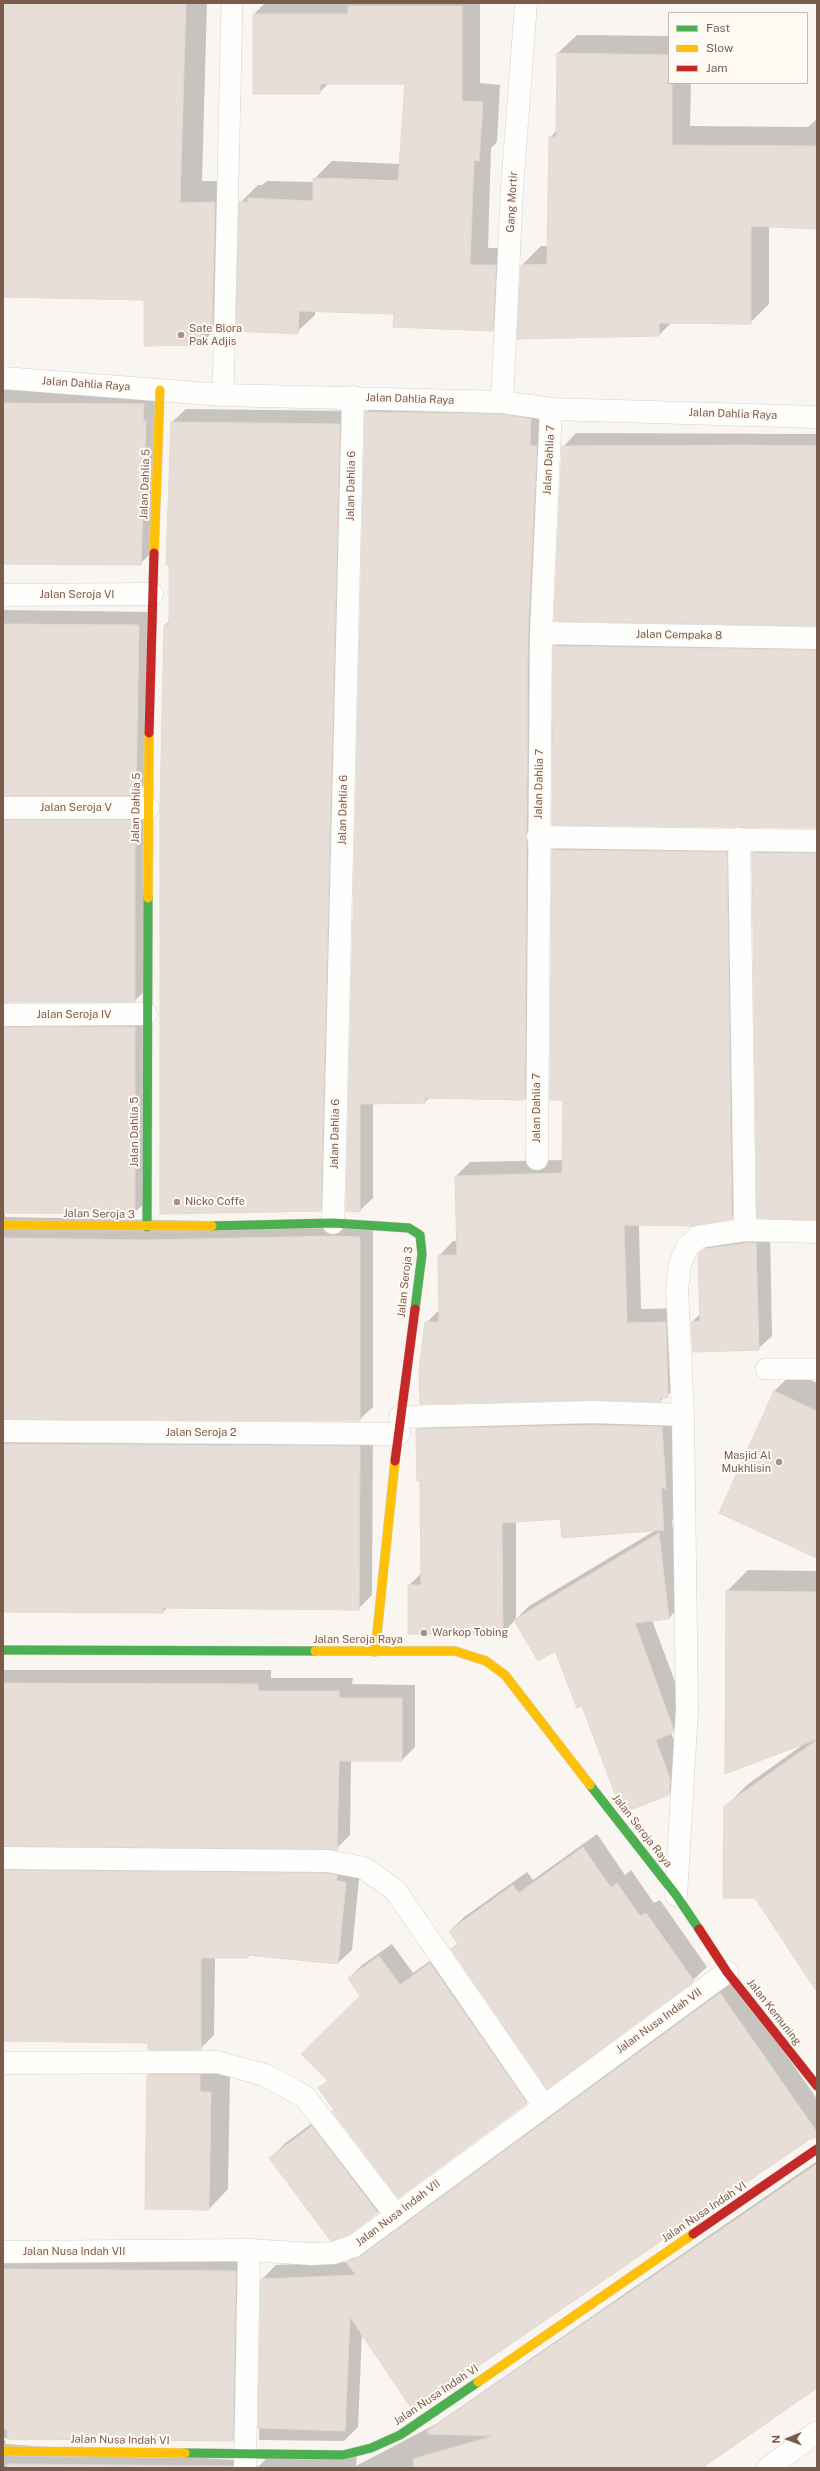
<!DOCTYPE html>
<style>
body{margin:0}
#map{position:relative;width:820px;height:2471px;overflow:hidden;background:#f9f5f0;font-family:"Public Sans",sans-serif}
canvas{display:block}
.frame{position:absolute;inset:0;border:4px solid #7a5c4d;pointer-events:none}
.legend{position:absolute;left:668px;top:12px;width:140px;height:72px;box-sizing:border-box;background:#fffaf3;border:1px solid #cabbb1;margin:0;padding:5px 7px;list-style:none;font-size:12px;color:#7a5c4d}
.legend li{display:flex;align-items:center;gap:8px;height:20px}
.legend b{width:20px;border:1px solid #cabbb1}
.north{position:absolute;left:768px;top:2419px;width:40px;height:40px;-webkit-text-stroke:3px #fffaf3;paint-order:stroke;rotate:269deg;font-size:11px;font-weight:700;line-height:16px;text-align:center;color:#7a5c4d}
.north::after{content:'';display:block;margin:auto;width:14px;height:18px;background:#7a5c4d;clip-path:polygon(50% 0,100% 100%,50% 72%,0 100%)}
</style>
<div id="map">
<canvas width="820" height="2471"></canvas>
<div class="frame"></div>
<ul class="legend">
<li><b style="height:5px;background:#4caf50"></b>Fast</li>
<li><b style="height:5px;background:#ffc107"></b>Slow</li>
<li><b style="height:5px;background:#c62828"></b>Jam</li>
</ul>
<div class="north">N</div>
</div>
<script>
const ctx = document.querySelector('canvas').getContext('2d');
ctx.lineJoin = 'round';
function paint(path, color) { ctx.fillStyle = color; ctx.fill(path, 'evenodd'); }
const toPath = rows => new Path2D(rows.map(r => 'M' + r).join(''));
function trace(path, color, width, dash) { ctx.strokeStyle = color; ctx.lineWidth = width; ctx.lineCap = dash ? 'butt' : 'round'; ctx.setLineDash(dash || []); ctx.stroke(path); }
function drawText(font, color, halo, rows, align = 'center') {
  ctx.font = font + ' "Public Sans",sans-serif'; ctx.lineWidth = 4; ctx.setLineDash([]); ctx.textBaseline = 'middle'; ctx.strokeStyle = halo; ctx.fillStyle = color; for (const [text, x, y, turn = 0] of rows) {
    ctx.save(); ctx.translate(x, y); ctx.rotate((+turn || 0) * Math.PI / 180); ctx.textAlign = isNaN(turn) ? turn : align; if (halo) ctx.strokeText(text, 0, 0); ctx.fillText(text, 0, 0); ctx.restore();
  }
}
const shadow = toPath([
 [3,3,207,3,202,181,237,181,223,322,200,344,145,299,3,296],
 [265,3,480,3,480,83,500,85,497,142,491,148,488,248,513,248,510,312,492,330,395,313,315,310,315,315,297,332,240,203,258,185,262,185,267,181,314,182,314,179,332,161,400,164,406,83,329,83,319,93,254,14],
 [330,178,403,181,403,183,330,180],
 [577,35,669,36,669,83,691,83,690,126,808,127,817,119,817,228,769,226,769,304,750,323,672,322,659,335,522,265,541,246,548,246,550,138,557,130,558,53],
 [3,390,157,391,154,550,140,564,3,563],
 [380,398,544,405,538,1085,525,1099,430,1097,425,1102,373,1103,373,1198,359,1211,347,1210,366,412],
 [186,409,353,411,334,1196,320,1210,165,625,170,621,172,422],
 [576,433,817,434,817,624,563,447],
 [3,610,152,612,149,781,135,794,4,794,6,801,149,807,148,987,135,1001,4,1001,6,1008,148,1013,148,1200,134,1213,5,1212,5,1217,373,1224,373,1407,359,1420,4,1418,10,1428,373,1433,372,1595,358,1609,168,1607,163,1612,3,1612],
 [568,633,817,637,817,827,554,646],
 [567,836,741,838,746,1204,732,1218,639,1225,641,1309,680,1308,682,1383,660,1401,426,1323,440,1309,439,1256,453,1241,457,1241,456,1176,470,1162,564,1160,564,1099,553,850],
 [766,839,817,840,817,1218,758,1217,753,853],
 [770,1230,772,1336,758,1349,692,1322,701,1313,699,1254,713,1240],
 [794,1372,817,1383,817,1557,774,1391],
 [676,1414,678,1516,672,1521,682,1604,669,1618,652,1620,687,1714,686,1718,671,1733,684,1765,683,1780,669,1794,582,1705,556,1650,515,1620,503,1633,409,1585,422,1573,421,1480,417,1429,431,1416],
 [561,1518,656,1530,529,1606,516,1619,516,1521],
 [748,1570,817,1571,817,1990,725,1807,747,1785,801,1746,800,1745,726,1773,727,1591],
 [3,1670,271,1670,271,1678,353,1678,352,1684,415,1685,415,1747,402,1760,351,1760,350,1835,336,1849,6,1845,6,1851,360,1869,352,1950,338,1963,250,1955,248,1957,215,1957,214,2035,200,2049,149,2042,3,2040],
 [597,1834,625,1875,631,1870,654,1903,660,1900,707,1967,693,1980,452,1949,458,1943,450,1931,464,1917,527,1872,533,1880],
 [392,1944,413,1973,444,1951,540,2089,526,2103,335,2110,320,2089,328,2080,361,1996,349,1978,362,1965],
 [734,1980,817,2099,817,2137,810,2138,362,2333,358,2427,344,2441,259,2440,262,2279,276,2265,347,2262,361,2248],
 [167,2056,230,2073,228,2189,209,2209,148,2075],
 [326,2113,391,2198,378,2212,348,2234,271,2158,284,2144],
 [817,2161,817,2383,693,2468,3,2468,3,2256,249,2257,246,2426,233,2440,4,2438,6,2444,248,2461,258,2467,272,2453,357,2454,356,2466,436,2424]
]);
const building = toPath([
 [3,3,186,3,180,203,215,202,212,330,201,330,201,345,144,346,144,300,3,297,3,3],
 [348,6,462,6,462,101,483,102,479,161,474,160,470,265,496,265,493,331,393,327,394,314,299,311,298,334,236,331,239,202,248,202,248,198,313,201,313,178,398,182,405,84,320,84,320,94,253,94,253,14,348,14,348,6],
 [557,53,669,55,669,83,672,83,672,145,817,146,817,229,751,226,751,324,659,323,659,336,517,339,521,265,547,264,549,137,556,137,557,53],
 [3,403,144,404,143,421,146,421,141,565,3,564,3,403],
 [365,412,501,414,531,419,530,446,537,446,528,633,525,1100,425,1098,425,1103,360,1104,360,1212,346,1211,365,412],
 [171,422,340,424,321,1211,160,1214,160,808,164,625,169,625,169,565,166,565,171,422],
 [748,445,817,446,817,626,554,621,562,446,748,445],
 [3,624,139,625,136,796,3,796,3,624],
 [553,646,817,650,817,828,552,825,553,646],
 [3,820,135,820,135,1002,3,1002,3,820],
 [552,850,727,852,732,1219,693,1226,624,1225,627,1323,666,1322,668,1398,660,1398,661,1402,593,1400,420,1404,419,1370,425,1322,439,1322,438,1255,457,1255,455,1176,562,1173,563,1100,550,1100,552,850],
 [752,853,817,853,817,1220,757,1218,752,853],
 [3,1027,135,1027,135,1214,3,1213,3,1027],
 [333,1236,360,1237,360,1421,3,1419,3,1238,147,1240,333,1236],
 [746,1243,756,1243,759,1350,693,1352,691,1322,700,1321,698,1254,704,1249,746,1243],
 [774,1391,817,1411,817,1558,719,1513,774,1391],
 [593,1425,662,1427,666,1489,661,1487,664,1530,562,1538,560,1519,502,1523,503,1634,408,1634,408,1585,421,1585,420,1481,417,1481,416,1429,593,1425],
 [3,1444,360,1446,359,1610,163,1608,163,1613,3,1612,3,1444],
 [659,1533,669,1619,635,1623,673,1728,673,1733,656,1740,670,1779,669,1795,627,1811,617,1799,582,1706,577,1708,555,1651,538,1661,514,1620,659,1533],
 [726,1591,817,1592,817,1739,725,1774,726,1591],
 [3,1683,258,1684,258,1691,339,1691,339,1698,402,1698,402,1761,339,1761,337,1850,3,1846,3,1683],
 [817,1740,817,1992,755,1898,723,1898,724,1806,817,1740],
 [583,1847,611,1888,617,1883,640,1916,646,1913,694,1981,547,2089,451,1949,458,1944,449,1931,513,1885,519,1893,583,1847],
 [3,1870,327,1873,337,1875,337,1881,346,1882,338,1964,248,1955,248,1958,201,1958,201,2050,148,2050,148,2043,3,2041,3,1870],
 [379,1956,400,1985,430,1963,527,2103,398,2198,332,2111,334,2110,318,2088,328,2081,301,2054,360,1996,348,1978,379,1956],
 [720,1993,817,2132,817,2137,810,2139,413,2411,350,2317,345,2431,258,2428,261,2279,356,2275,346,2262,361,2256,720,1993],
 [147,2075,200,2075,200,2092,211,2092,209,2210,145,2209,147,2075],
 [312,2126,378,2213,348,2235,331,2241,269,2158,312,2126],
 [817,2164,817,2388,702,2468,414,2468,413,2459,493,2436,429,2434,427,2431,817,2164],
 [4,2269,236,2271,233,2441,7,2439,7,2429,3,2429,4,2269],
 [7,2464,233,2466,233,2468,7,2468,7,2464]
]);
const lane = toPath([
 [223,395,232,3],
 [766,1369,817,1369]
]);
const street = toPath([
 [3,378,223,395,502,402,551,409,817,417],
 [502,402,512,189,526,3],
 [3,595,152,594],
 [541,633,817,638],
 [3,808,148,808],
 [538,837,817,841],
 [739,839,745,1230],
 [3,1015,146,1014],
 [537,1159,541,633,551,409],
 [333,1223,353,397],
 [400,1417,593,1412,683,1415],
 [3,1431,399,1434],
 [3,1858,328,1861,364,1868,395,1890,544,2106],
 [676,1895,687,1710,683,1415,677,1289,680,1264,687,1247,698,1237,745,1230,817,1232],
 [3,2063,217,2062,265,2075,305,2097,395,2214],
 [3,2252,249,2250,312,2254,333,2253,354,2246,727,1972],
 [245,2468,249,2250],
 [768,2468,817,2432]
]);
const fast = toPath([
 [212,1226,333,1223,409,1228,420,1235,422,1254,415,1309],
 [147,1227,148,898],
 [3,1650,315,1651],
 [590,1785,676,1895,699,1929],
 [185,2453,343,2455,371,2448,400,2435,478,2382]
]);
const slow = toPath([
 [154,553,160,390],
 [148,898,149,733],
 [3,1225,212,1226],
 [315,1651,455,1651,486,1661,505,1675,590,1785],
 [375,1652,395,1461],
 [478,2382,693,2234],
 [3,2451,185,2453]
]);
const jam = toPath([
 [149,733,154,553],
 [395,1461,415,1309],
 [699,1929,727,1972,817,2086],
 [693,2234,817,2149]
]);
const markers = [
 [181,335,4,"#a69286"],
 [177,1202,4,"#a69286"],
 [779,1462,4,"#a69286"],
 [424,1633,4,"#a69286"]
];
const streetNames = [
 ["Gang Mortir",512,202,-87],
 ["Jalan Dahlia Raya",86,384,4],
 ["Jalan Dahlia Raya",410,399,2],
 ["Jalan Dahlia Raya",733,414,2],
 ["Jalan Dahlia 7",549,460,-87],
 ["Jalan Dahlia 5",145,484,-88],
 ["Jalan Dahlia 6",351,486,-89],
 ["Jalan Seroja VI",77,595],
 ["Jalan Cempaka 8",679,635,1],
 ["Jalan Dahlia 7",539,784,-89],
 ["Jalan Seroja V",76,808],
 ["Jalan Dahlia 5",136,808,-89],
 ["Jalan Dahlia 6",343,810,-89],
 ["Jalan Seroja IV",74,1015],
 ["Jalan Dahlia 7",537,1108,-90],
 ["Jalan Dahlia 5",135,1132,-90],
 ["Jalan Dahlia 6",335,1134,-89],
 ["Jalan Seroja 3",99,1214,1],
 ["Jalan Seroja 3",405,1282,-84],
 ["Jalan Seroja 2",201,1433],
 ["Jalan Seroja Raya",358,1640],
 ["Jalan Seroja Raya",642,1831,52],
 ["Jalan Kemuning",774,2012,52],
 ["Jalan Nusa Indah VII",659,2021,-36],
 ["Jalan Nusa Indah VI",704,2212,-34],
 ["Jalan Nusa Indah VII",398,2213,-37],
 ["Jalan Nusa Indah VII",74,2252],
 ["Jalan Nusa Indah VI",436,2395,-34],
 ["Jalan Nusa Indah VI",120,2440,1]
];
const poiNames = [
 ["Sate Blora",189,329],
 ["Pak Adjis",189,342],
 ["Nicko Coffe",185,1202],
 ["Masjid Al",771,1456,"right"],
 ["Mukhlisin",771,1469,"right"],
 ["Warkop Tobing",432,1633]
];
paint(shadow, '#0003');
paint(building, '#e6ded7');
trace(building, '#e2d8d2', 1);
trace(lane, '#d7d1cb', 22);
trace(street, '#d7d1cb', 23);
trace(fast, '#d9d2cb', 10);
trace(slow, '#d9d2cb', 10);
trace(jam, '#d9d2cb', 10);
trace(lane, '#fefefd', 21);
trace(street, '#fefefd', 22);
trace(fast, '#4caf50', 9);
trace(slow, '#ffc107', 9);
trace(jam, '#c62828', 9);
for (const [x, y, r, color] of markers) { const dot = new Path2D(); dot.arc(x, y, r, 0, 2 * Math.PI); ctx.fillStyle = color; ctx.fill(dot); trace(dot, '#fffaf3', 1.5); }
drawText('11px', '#7a5c4d', '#fffaf3', streetNames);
drawText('11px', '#7a5c4d', '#fffaf3', poiNames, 'left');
</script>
